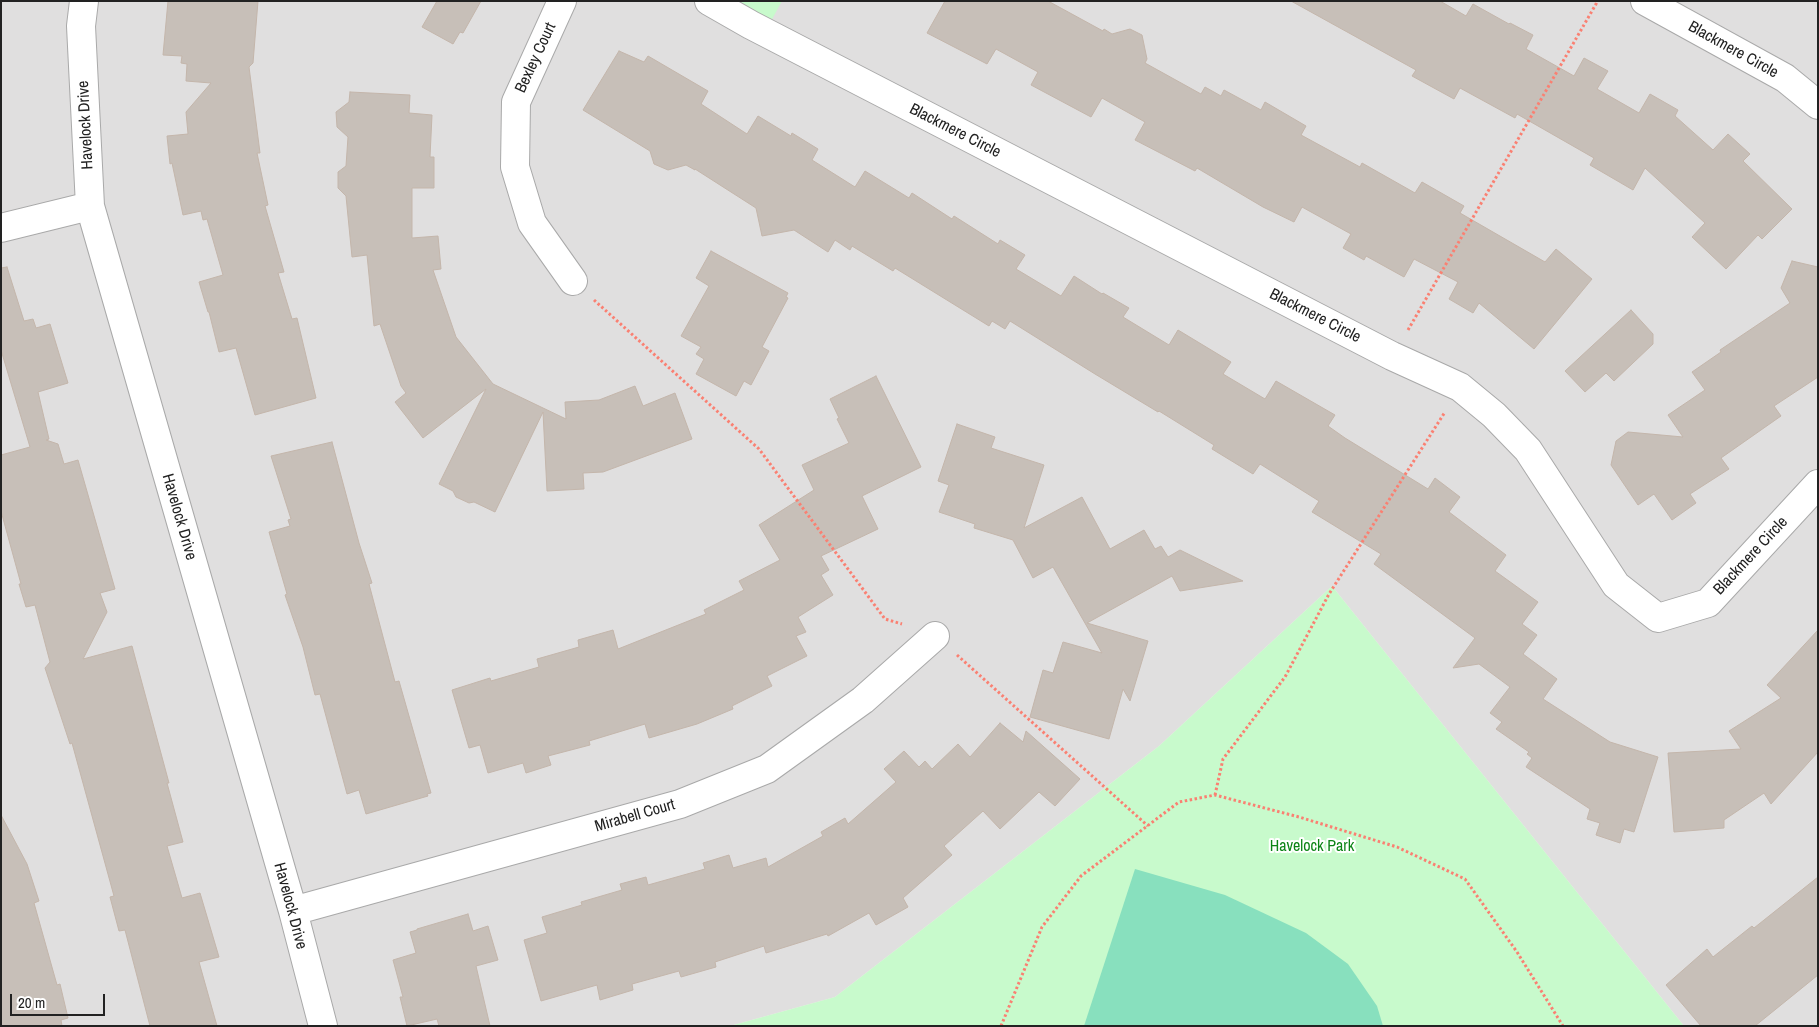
<!DOCTYPE html>
<style>
body{margin:0}
#map{position:relative;width:1819px;height:1027px;overflow:hidden;background:#f2efe9;font-family:"Archivo Narrow",sans-serif}
canvas{display:block}
.frame{position:absolute;inset:0;border:2px solid #222;pointer-events:none}
.scale{position:absolute;left:10px;top:994px;width:95px;height:22px;box-sizing:border-box;border:2px solid #222;border-top:0;padding-left:6px;font-size:15px;line-height:18px;white-space:nowrap;color:#222;-webkit-text-stroke:4px #fff;paint-order:stroke}
</style>
<div id="map">
<canvas width="1819" height="1027"></canvas>
<div class="frame"></div>
<div class="scale">20 m</div>
</div>
<script>
const ctx = document.querySelector('canvas').getContext('2d');
ctx.lineJoin = 'round';
function paint(path, color) { ctx.fillStyle = color; ctx.fill(path, 'evenodd'); }
const toPath = rows => new Path2D(rows.map(r => 'M' + r).join(''));
function trace(path, color, width, dash) { ctx.strokeStyle = color; ctx.lineWidth = width; ctx.lineCap = dash ? 'butt' : 'round'; ctx.setLineDash(dash || []); ctx.stroke(path); }
function drawText(font, color, halo, rows, align = 'center') {
  ctx.font = font + ' "Archivo Narrow",sans-serif'; ctx.lineWidth = 4; ctx.setLineDash([]); ctx.textBaseline = 'middle'; ctx.strokeStyle = halo; ctx.fillStyle = color; for (const [text, x, y, turn = 0] of rows) {
    ctx.save(); ctx.translate(x, y); ctx.rotate((+turn || 0) * Math.PI / 180); ctx.textAlign = isNaN(turn) ? turn : align; if (halo) ctx.strokeText(text, 0, 0); ctx.fillText(text, 0, 0); ctx.restore();
  }
}
const residential = toPath([
 [1,1,1818,1,1818,1026,1684,1026,1332,586,1159,746,835,997,730,1026,1,1026]
]);
const park = toPath([
 [735,1,782,1,770,23],
 [1332,586,1684,1026,730,1026,835,997,1159,746]
]);
const pitch = toPath([
 [1135,869,1225,895,1306,933,1348,964,1377,1006,1383,1026,1084,1026]
]);
const building = toPath([
 [168,1,258,1,253,63,249,67,260,153,257,153,268,205,265,206,284,272,278,273,292,319,297,318,316,398,255,415,236,348,219,352,209,312,208,312,199,282,223,275,207,219,203,220,201,211,183,215,172,163,170,164,167,136,188,134,186,112,211,83,186,81,187,64,181,63,182,56,163,55,168,1],
 [437,1,481,1,463,33,460,32,453,44,422,27,437,1],
 [945,1,1048,1,1103,31,1104,29,1112,34,1130,29,1142,35,1147,59,1145,63,1201,94,1205,87,1221,96,1224,90,1261,110,1265,102,1306,126,1301,135,1360,167,1362,163,1415,193,1422,182,1464,206,1460,213,1545,262,1556,249,1592,279,1534,349,1479,303,1473,313,1449,299,1458,282,1414,259,1404,277,1366,256,1364,260,1343,248,1351,234,1302,207,1294,222,1263,207,1197,168,1195,171,1135,140,1145,122,1102,98,1091,117,1031,85,1038,72,996,49,987,64,927,33,945,1],
 [1291,1,1440,1,1466,16,1473,4,1509,24,1510,23,1533,35,1526,49,1574,76,1584,58,1608,71,1597,89,1639,113,1650,94,1678,110,1675,116,1713,150,1728,134,1750,154,1743,161,1792,209,1762,239,1758,235,1726,269,1692,237,1705,223,1645,168,1633,190,1590,165,1594,158,1517,114,1515,118,1460,88,1454,99,1412,76,1416,70,1291,1],
 [619,51,644,62,648,56,708,91,701,104,747,134,758,116,791,136,792,133,818,149,812,160,855,187,865,171,909,198,912,193,952,219,954,216,998,244,1000,240,1025,255,1016,269,1061,296,1074,276,1102,294,1103,293,1129,308,1123,317,1169,345,1178,330,1231,362,1223,374,1265,399,1276,381,1335,415,1328,426,1345,438,1428,489,1435,478,1460,497,1449,512,1506,555,1495,571,1538,602,1522,624,1537,635,1523,654,1557,679,1543,699,1610,742,1658,757,1634,832,1624,829,1620,843,1596,835,1600,823,1587,819,1590,809,1526,767,1532,758,1527,754,1529,752,1496,729,1502,722,1490,713,1510,687,1479,664,1453,668,1475,638,1374,564,1381,554,1312,512,1319,501,1260,464,1253,474,1212,449,1214,445,1159,411,1158,412,1095,374,1010,321,1005,329,992,321,989,326,895,268,893,271,852,246,850,250,835,240,828,252,794,230,762,236,756,208,695,169,695,170,686,165,668,170,654,164,650,151,583,110,619,51],
 [350,92,410,95,409,113,432,115,430,157,434,157,434,188,412,188,412,238,438,236,441,269,433,270,456,337,493,384,566,419,565,402,599,400,635,386,643,406,675,393,692,439,603,472,583,473,584,489,547,491,543,412,495,512,474,502,469,503,456,497,453,491,439,484,486,389,423,438,395,402,406,393,401,386,380,324,374,326,367,255,352,257,346,196,338,188,338,172,346,166,348,137,337,127,336,112,349,102,350,92],
 [711,251,788,293,786,297,788,298,762,347,769,351,751,385,744,381,736,396,696,374,704,359,696,354,701,347,681,336,709,286,696,278,711,251],
 [1792,261,1818,267,1818,377,1774,406,1781,416,1721,458,1729,469,1690,494,1696,503,1672,520,1654,494,1638,505,1611,465,1616,441,1628,432,1683,437,1668,415,1705,390,1692,372,1721,352,1720,350,1790,303,1781,288,1792,261],
 [7,267,24,321,33,319,36,328,50,324,68,383,38,392,49,439,46,440,58,444,64,464,78,460,115,589,100,593,107,612,83,659,132,646,169,783,167,783,183,842,167,846,182,898,200,893,219,957,199,962,217,1026,150,1026,125,930,119,931,110,897,114,896,72,743,70,744,45,668,50,662,35,605,26,607,19,584,21,584,1,511,1,455,30,447,1,350,1,268,7,267],
 [1631,310,1653,334,1653,344,1614,381,1606,373,1585,392,1565,371,1631,310],
 [876,376,921,467,862,496,878,529,821,556,829,570,821,575,833,595,798,617,806,632,796,636,807,656,767,676,772,686,732,706,733,709,697,724,649,738,645,724,589,741,590,745,548,756,551,765,526,773,523,763,488,773,480,745,469,748,452,690,490,678,491,681,539,667,537,659,579,647,578,640,613,630,618,649,706,614,704,610,744,590,739,581,780,560,759,525,814,490,802,465,849,443,837,419,839,418,830,399,876,376],
 [957,424,995,437,991,448,1044,465,1024,528,1082,497,1110,549,1144,530,1155,549,1161,546,1168,557,1180,550,1243,581,1180,591,1172,576,1087,623,1148,641,1130,701,1123,689,1109,739,1030,717,1043,670,1053,673,1063,642,1102,653,1053,567,1033,578,1013,540,974,528,975,524,939,512,949,485,938,481,957,424],
 [332,442,359,543,372,583,369,584,395,682,399,681,431,793,427,794,428,796,366,814,359,790,347,794,320,694,315,695,303,647,285,595,287,594,269,532,290,526,288,520,291,519,271,456,332,442],
 [1818,630,1818,752,1771,804,1764,793,1724,820,1724,828,1674,832,1668,753,1741,749,1729,731,1781,698,1767,685,1818,630],
 [1000,723,1023,742,1026,731,1080,779,1055,806,1039,792,1000,829,983,811,944,846,952,855,903,898,908,907,876,925,869,913,828,936,827,934,766,953,764,946,715,962,716,967,681,977,679,971,632,984,633,990,600,1000,597,985,541,1001,524,940,547,933,542,917,582,905,581,902,622,890,620,884,646,877,648,885,705,869,703,863,729,855,733,868,766,858,768,867,823,836,821,832,845,818,848,824,896,782,884,769,904,751,919,767,925,761,932,769,958,744,970,757,1000,723],
 [1,815,27,864,39,901,34,903,57,985,60,984,68,1018,61,1020,62,1026,1,1026,1,815],
 [1818,877,1818,975,1755,1026,1701,1026,1666,985,1707,949,1713,957,1752,926,1754,928,1818,877],
 [468,914,473,931,488,926,498,960,476,966,490,1026,439,1026,437,1019,407,1026,400,997,403,997,393,960,416,953,410,932,417,930,417,929,468,914]
]);
const path = toPath([
 [594,300,759,449,885,619,902,624],
 [1408,330,1596,4,1597,1],
 [957,655,1148,826],
 [1215,795,1223,759,1285,677,1329,594,1445,412],
 [1001,1026,1042,927,1081,876,1179,802,1215,795,1299,817,1397,847,1465,879,1517,952,1563,1026]
]);
const street = toPath([
 [84,1,81,26,90,206,293,911,323,1026],
 [562,1,516,102,515,167,532,223,573,281],
 [709,1,751,25,1392,356,1460,387,1494,415,1528,450,1616,585,1658,618,1708,603,1818,484],
 [1645,1,1785,78,1818,105],
 [1,228,90,206],
 [293,911,680,804,767,769,863,700,935,636]
]);
const streetNames = [
 ["Blackmere Circle",1733,50,29],
 ["Bexley Court",536,58,-65],
 ["Havelock Drive",86,125,-93],
 ["Blackmere Circle",955,131,27],
 ["Blackmere Circle",1315,316,27],
 ["Havelock Drive",179,517,74],
 ["Blackmere Circle",1751,556,-47],
 ["Mirabell Court",635,816,-16],
 ["Havelock Drive",290,906,75]
];
const parkNames = [
 ["Havelock Park",1312,847]
];
paint(residential, '#e0dfdf');
paint(park, '#c8facc');
paint(pitch, '#88e0be');
paint(building, '#c7bfb8');
trace(building, '#c4b6ab', 1);
trace(street, '#a9a9a9', 30);
trace(path, '#fa8072', 3, [2.5, 2.5]);
trace(street, '#fff', 28);
drawText('16px', '#222', '#fff', streetNames);
drawText('16px', '#0c8416', '#fff', parkNames);
</script>
